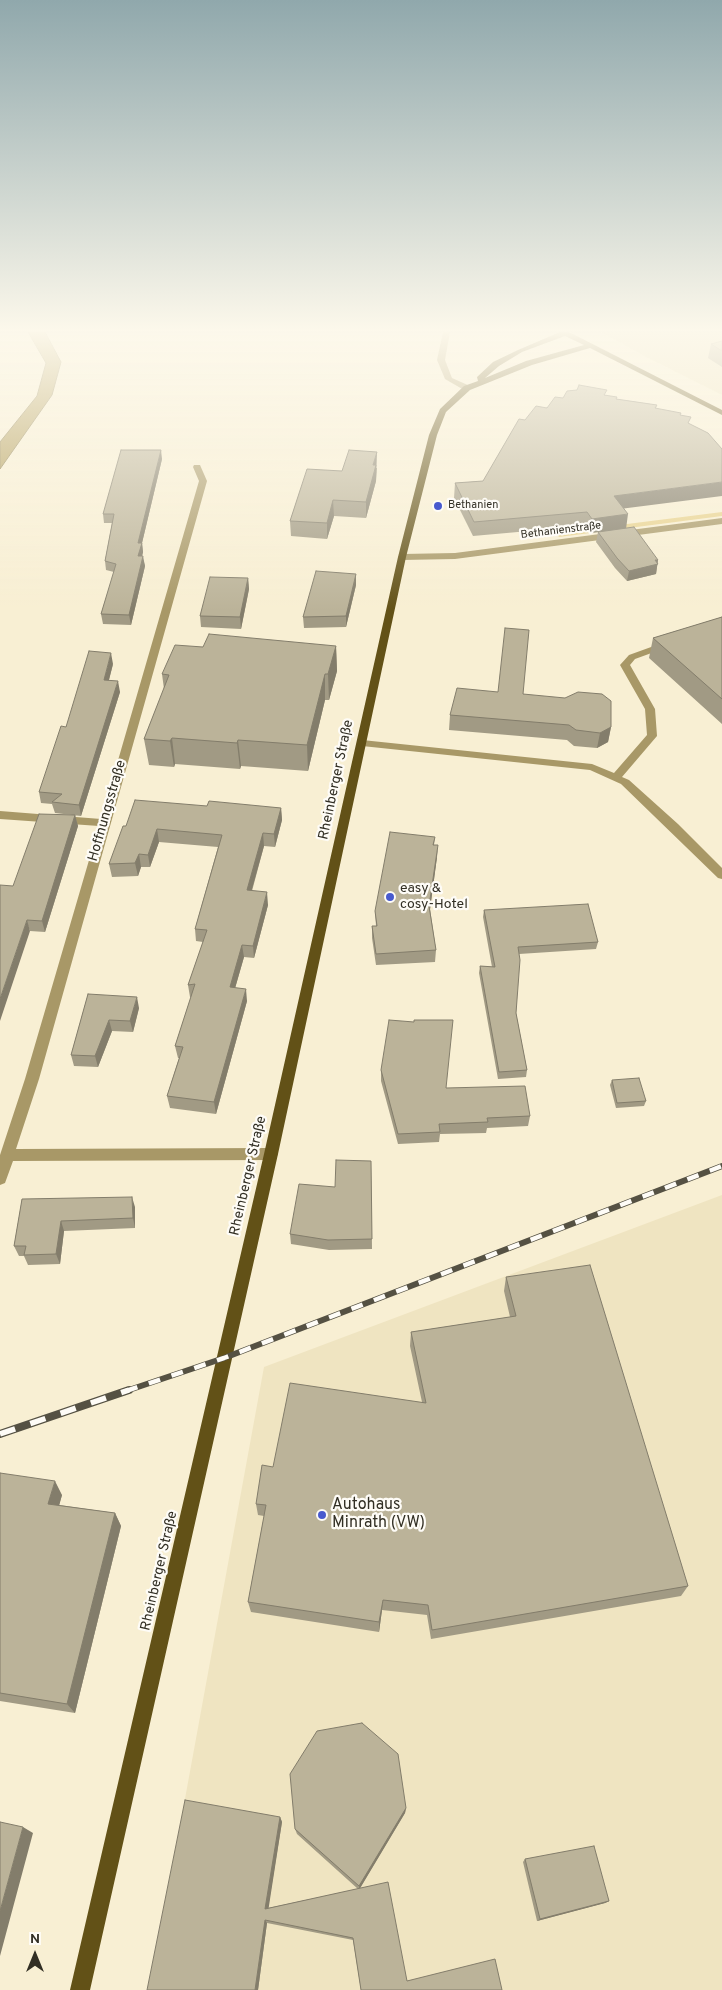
<!DOCTYPE html>
<meta charset="utf-8">
<style>
body{margin:0}
#map{position:relative;width:722px;height:1990px;overflow:hidden;background:#f8efd3;font-family:Overpass,sans-serif}
canvas{display:block}
.north{position:absolute;left:10px;top:1930px;width:50px;height:50px;-webkit-text-stroke:4px #fefcf7;paint-order:stroke;rotate:0deg;font-size:14px;font-weight:700;line-height:20px;text-align:center;color:#322f24}
.north::after{content:'';display:block;margin:auto;width:18px;height:22px;background:#322f24;clip-path:polygon(50% 0,100% 100%,50% 72%,0 100%)}
</style>
<div id="map">
<canvas width="722" height="1990"></canvas>
<div class="north">N</div>
</div>
<script>
const ctx = document.querySelector('canvas').getContext('2d');
ctx.lineJoin = 'round';
function paint(path, color) { ctx.fillStyle = color; ctx.fill(path, 'evenodd'); }
const toPath = rows => new Path2D(rows.map(r => 'M' + r).join(''));
function trace(path, color, width, dash) { ctx.strokeStyle = color; ctx.lineWidth = width; ctx.lineCap = dash ? 'butt' : 'round'; ctx.setLineDash(dash || []); ctx.stroke(path); }
function drawText(font, color, halo, rows, align = 'center') {
  ctx.font = font + ' Overpass,sans-serif'; ctx.lineWidth = 4.5; ctx.setLineDash([]); ctx.textBaseline = 'middle'; ctx.strokeStyle = halo; ctx.fillStyle = color; for (const [text, x, y, turn = 0] of rows) {
    ctx.save(); ctx.translate(x, y); ctx.rotate((+turn || 0) * Math.PI / 180); ctx.textAlign = isNaN(turn) ? turn : align; if (halo) ctx.strokeText(text, 0, 0); ctx.fillText(text, 0, 0); ctx.restore();
  }
}
const built = toPath([
 [601,332,722,332,722,395,648,358],
 [722,1195,722,1990,150,1990,264,1367]
]);
const green = toPath([
 [722,512,722,516,559,537,556,533]
]);
const water = toPath([
 [28,332,45,332,61,362,52,395,0,469,0,442,37,396,46,363,28,332]
]);
const minor = toPath([
 [443,332,450,332,445,360,452,378,470,386,470,390,464,390,445,379,437,360,443,332],
 [194,465,200,465,207,481,39,1079,16,1149,271,1148,276,1150,278,1154,276,1158,271,1160,13,1161,5,1183,0,1185,0,1155,25,1079,99,826,0,819,0,811,101,819,199,481,193,467,194,465],
 [722,518,722,524,455,559,402,560,398,557,402,554,455,553,722,518],
 [665,642,670,645,668,647,635,659,630,665,655,709,657,736,622,777,629,780,678,824,722,868,722,879,718,878,621,784,590,770,362,746,357,743,362,740,592,764,614,773,647,735,645,709,620,665,629,655,665,642]
]);
const major = toPath([
 [560,332,569,332,722,410,722,415,590,348,532,365,470,390,446,412,437,435,406,557,278,1154,90,1990,70,1990,264,1154,398,557,429,435,440,409,464,386,478,381,477,377,493,362,518,350,560,332],
 [565,336,584,345,526,361,485,378,499,366,522,352,565,336]
]);
const railFar1 = toPath([
 [126,1391,224,1358,722,1166]
]);
const rail = toPath([
 [0,1434,129,1390]
]);
const wall = toPath([
 [722,341,722,367,708,358,711,344],
 [606,395,617,399,657,405,624,509,626,528,658,560,656,574,627,581,615,568,596,542,598,532,590,533,585,526,473,536,454,498,455,483,483,481,525,420,563,398],
 [162,459,142,543,143,552,142,556,145,566,131,625,103,624,101,614,114,572,106,570,105,561,112,523,104,523,103,514],
 [377,468,376,481,366,518,334,516,327,539,291,536,290,521,342,471],
 [356,574,356,585,346,627,304,628,303,617],
 [248,578,249,589,241,629,201,627,200,616],
 [722,617,722,724,649,658,653,638],
 [336,646,337,671,329,700,325,700,308,771,241,766,240,769,175,764,174,767,149,765,144,739,164,689,162,674,203,647],
 [113,664,109,680,120,692,81,816,55,813,52,804,41,803,39,792,66,727],
 [523,694,611,727,608,742,597,748,574,746,567,740,449,730,450,715],
 [207,806,281,808,282,820,275,847,264,846,252,891,268,905,254,958,244,957,235,988,247,1001,216,1114,170,1108,167,1096,179,1058,178,1058,175,1046,191,997,190,997,188,985,203,942,196,941,195,929,218,847,159,842,150,867,141,867,138,876,112,877,109,864,126,826],
 [75,815,78,826,45,932,30,931,13,886],
 [435,837,434,845,437,857,430,909,436,950,435,962,376,965,372,938,372,926,376,926,375,911],
 [484,910,598,942,596,949,519,954,516,1013,527,1070,526,1077,498,1079,479,973,480,966,492,967,483,917],
 [88,994,139,1008,133,1032,112,1031,98,1067,74,1066,71,1055],
 [381,1070,446,1088,530,1116,528,1126,487,1128,486,1133,440,1134,439,1142,398,1144,381,1081],
 [612,1080,646,1101,644,1106,616,1108,610,1085],
 [371,1161,372,1249,329,1250,291,1244,290,1234,335,1187],
 [22,1199,135,1207,135,1228,64,1231,60,1264,28,1265,24,1256,19,1256,14,1246],
 [506,1277,688,1586,681,1596,431,1639,427,1615,382,1610,379,1632,251,1612,248,1602,264,1516,258,1515,256,1504,273,1467,422,1402,410,1346,411,1332,510,1317,504,1291],
 [0,1473,62,1495,59,1505,115,1513,121,1526,75,1713,0,1701],
 [406,1808,405,1813,360,1888,407,1981,502,1990,361,1990,353,1940,267,1923,258,1990,147,1990,280,1817,282,1822,268,1908,358,1889,297,1834,295,1829],
 [525,1859,609,1901,605,1903,537,1921,523,1862]
]);
const shadedWall = toPath([
 [161,450,162,459,142,543,143,552,140,565,138,556,138,543],
 [377,452,376,481,366,518,366,502,373,465],
 [722,482,722,496,612,510,614,496],
 [333,500,334,516,327,539,327,523],
 [628,514,626,529,590,533,592,519],
 [143,556,145,566,131,625,129,615],
 [655,560,658,560,656,574,627,581,629,571],
 [356,574,356,585,346,627,346,616],
 [248,578,249,589,241,629,240,617],
 [336,646,337,671,329,700,328,674],
 [111,653,113,664,106,691,104,680],
 [325,674,325,700,308,771,307,745],
 [118,681,120,692,81,816,79,805],
 [611,727,608,742,597,748,600,733],
 [172,738,175,764,174,767,170,741],
 [238,740,241,766,240,769,237,743],
 [281,808,282,820,275,847,274,834],
 [75,815,78,826,45,932,42,921],
 [157,829,159,842,150,867,148,855],
 [263,833,264,846,248,903,247,890],
 [438,845,437,857,429,917,429,906],
 [139,854,141,867,138,876,135,863],
 [267,892,268,905,254,958,253,946],
 [27,920,30,931,0,1021,0,999],
 [242,945,244,957,232,999,230,987],
 [246,989,247,1001,216,1114,214,1102],
 [137,997,139,1008,133,1032,130,1021],
 [109,1020,112,1031,98,1067,95,1056],
 [132,1197,135,1207,135,1228,133,1218],
 [61,1221,64,1231,60,1264,56,1254],
 [55,1481,62,1495,56,1517,48,1504],
 [115,1513,121,1526,75,1713,67,1704],
 [383,1600,382,1610,379,1632,379,1622],
 [406,1808,405,1813,359,1890,359,1886],
 [280,1817,282,1822,268,1912,265,1909],
 [23,1827,33,1833,0,1956,0,1911],
 [609,1901,605,1903,537,1921,540,1919],
 [265,1920,267,1923,258,1990,255,1990]
]);
const building = toPath([
 [722,341,722,351,711,344,722,341],
 [579,385,607,390,604,395,617,397,616,399,657,405,655,408,681,413,680,415,691,417,688,423,708,433,722,449,722,482,614,496,628,514,592,519,587,512,474,522,455,483,483,481,519,419,525,420,536,406,547,408,555,397,563,398,567,391,577,390,579,385],
 [121,450,161,450,138,543,142,543,138,556,143,556,129,615,101,614,116,564,105,561,114,514,103,514,121,450],
 [349,450,377,452,373,465,376,465,366,502,333,500,327,523,290,521,307,469,342,471,349,450],
 [634,527,658,560,655,560,658,564,629,571,617,558,598,532,634,527],
 [316,571,356,574,346,616,303,617,316,571],
 [210,577,248,578,240,617,200,616,210,577],
 [722,617,722,699,653,638,722,617],
 [505,628,529,630,523,694,565,698,578,692,602,694,611,701,611,727,600,733,576,730,569,725,450,715,457,688,498,692,505,628],
 [209,634,336,646,328,674,325,674,307,745,238,740,237,743,172,738,170,741,144,739,169,675,162,674,175,645,203,647,209,634],
 [89,651,111,653,104,680,118,681,79,805,52,802,62,794,39,792,61,726,66,727,89,651],
 [135,800,207,806,209,801,281,808,274,834,263,833,247,890,267,892,253,946,242,945,230,987,246,989,214,1102,167,1096,183,1047,175,1046,195,984,188,985,207,930,195,929,222,835,157,829,148,855,139,854,135,863,109,864,123,826,126,826,135,800],
 [39,814,75,815,42,921,27,920,0,999,0,885,13,886,39,814],
 [390,832,435,837,433,845,438,845,429,906,436,950,376,954,372,926,377,926,375,911,390,832],
 [588,904,598,942,518,947,520,960,516,1013,527,1070,499,1072,480,966,495,967,484,910,588,904],
 [88,994,137,997,130,1021,109,1020,95,1056,71,1055,88,994],
 [389,1020,414,1022,414,1020,453,1020,446,1088,525,1086,530,1116,487,1118,488,1122,439,1124,440,1132,398,1134,381,1070,389,1020],
 [639,1078,646,1101,617,1103,612,1080,639,1078],
 [336,1160,371,1161,372,1239,328,1240,290,1234,299,1184,335,1187,336,1160],
 [132,1197,133,1218,61,1221,56,1254,24,1255,26,1246,14,1246,22,1199,132,1197],
 [590,1265,688,1586,432,1630,428,1605,383,1600,379,1622,248,1602,266,1505,256,1504,262,1465,273,1467,290,1383,426,1403,411,1332,516,1316,506,1277,590,1265],
 [0,1473,55,1481,48,1504,115,1513,67,1704,0,1693,0,1473],
 [362,1723,398,1754,406,1808,359,1886,295,1829,290,1774,317,1731,362,1723],
 [185,1800,280,1817,265,1909,388,1882,407,1981,495,1959,502,1990,361,1990,353,1938,265,1920,255,1990,147,1990,185,1800],
 [0,1822,23,1827,0,1911,0,1822],
 [594,1846,609,1901,540,1919,525,1859,594,1846]
]);
const markers = [
 [438,506,5,"#485ace"],
 [390,897,5,"#485ace"],
 [322,1515,5,"#485ace"]
];
const farPoinames = [
 ["Bethanien",448,506]
];
const farStreetnames = [
 ["Bethanienstraße",561,531,-7]
];
const streetNames = [
 ["Rheinberger Straße",337,780,-78],
 ["Hoffnungsstraße",108,811,-74],
 ["Rheinberger Straße",249,1176,-77],
 ["Rheinberger Straße",160,1571,-77]
];
const poiNames = [
 ["easy &",400,889],
 ["cosy-Hotel",400,905]
];
const nearPoinames = [
 ["Autohaus",332,1506],
 ["Minrath (VW)",332,1524]
];
paint(built, '#efe4c1');
paint(green, '#e8d28e');
paint(water, '#ad9751');
trace(water, '#887844', 1);
paint(minor, '#a89867');
paint(major, '#625117');
trace(railFar1, '#555143', 6);
trace(rail, '#555143', 8);
trace(railFar1, '#fefcf7', 4.5, [12]);
trace(rail, '#fefcf7', 5.5, [16]);
paint(wall, '#a19a84');
paint(shadedWall, '#837d6b');
paint(building, '#bbb399');
trace(building, '#837d6b', 1);
const sky = ctx.createLinearGradient(0, 0, 0, 611);
sky.addColorStop(0, '#90a8ac');
sky.addColorStop(0.54, '#fcf8eb');
sky.addColorStop(1, '#fcf8eb00');
ctx.fillStyle = sky;
ctx.fillRect(0, 0, 722, 611);
for (const [x, y, r, color] of markers) { const dot = new Path2D(); dot.arc(x, y, r, 0, 2 * Math.PI); ctx.fillStyle = color; ctx.fill(dot); trace(dot, '#fefcf7', 2); }
drawText('11px', '#322f24', '#fefcf7', farPoinames, 'left');
drawText('11px', '#322f24', '#fefcf7', farStreetnames);
drawText('14px', '#322f24', '#fefcf7', streetNames);
drawText('14px', '#322f24', '#fefcf7', poiNames, 'left');
drawText('16px', '#322f24', '#fefcf7', nearPoinames, 'left');
</script>
